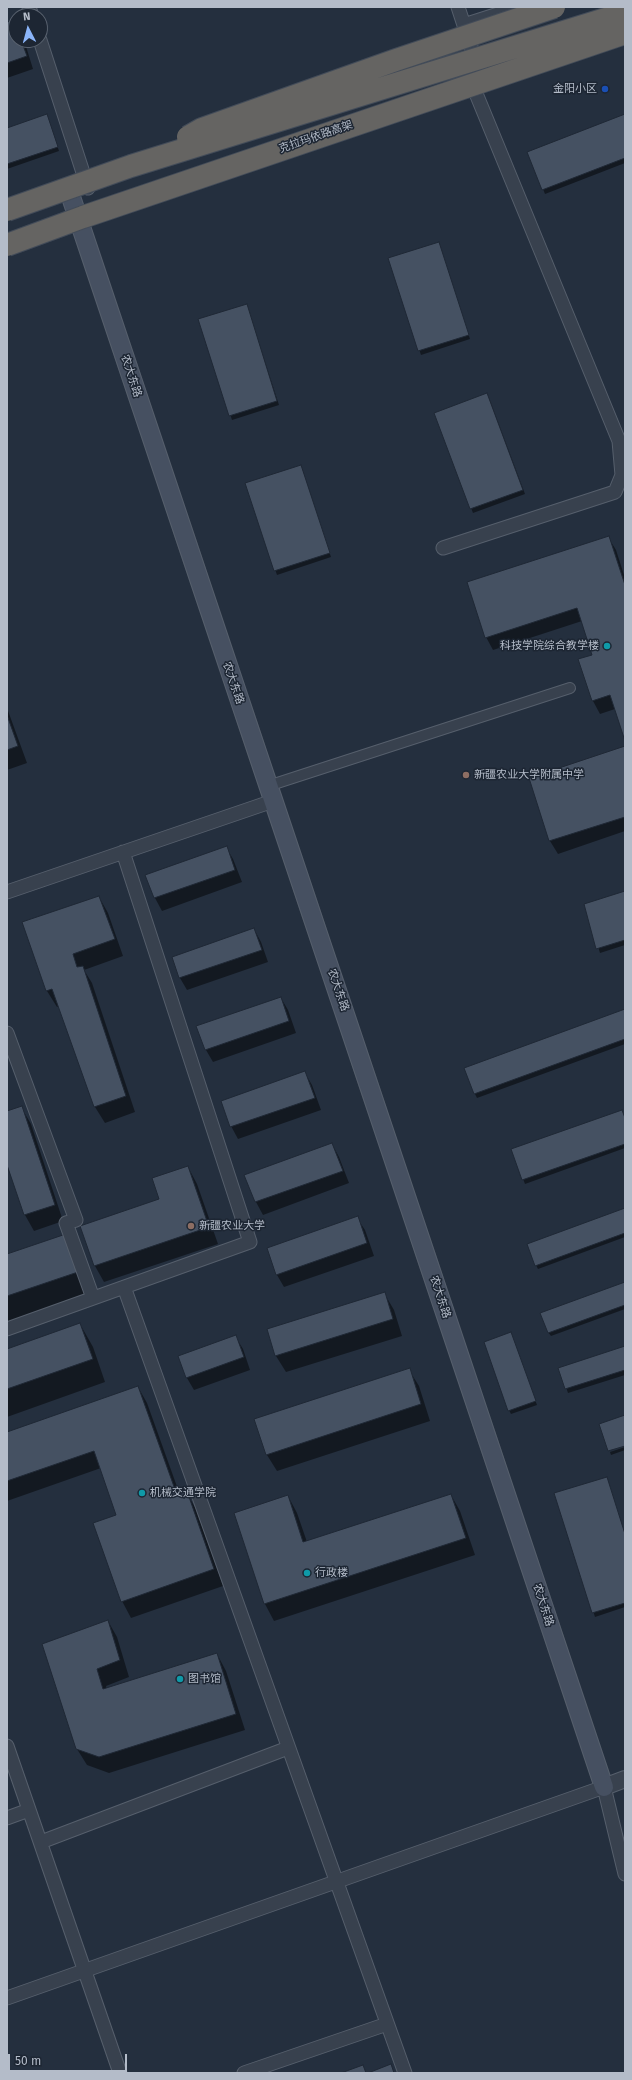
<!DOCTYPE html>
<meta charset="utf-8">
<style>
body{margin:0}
#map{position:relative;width:632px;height:2080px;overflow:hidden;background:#242f3e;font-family:"Fira Sans",sans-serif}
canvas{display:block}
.frame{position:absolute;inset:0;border:8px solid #b4bcc9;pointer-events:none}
.north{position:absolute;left:8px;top:8px;width:40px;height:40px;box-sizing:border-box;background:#1d2633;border:1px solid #59626f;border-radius:50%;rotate:354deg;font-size:11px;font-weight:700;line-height:16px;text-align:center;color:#b4bcc9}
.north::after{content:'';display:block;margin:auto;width:14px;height:18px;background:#8ab4f8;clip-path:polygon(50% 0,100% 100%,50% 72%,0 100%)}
.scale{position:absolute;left:8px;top:2054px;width:119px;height:18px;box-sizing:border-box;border:2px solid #b4bcc9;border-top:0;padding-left:5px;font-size:12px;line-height:14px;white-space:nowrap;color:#b4bcc9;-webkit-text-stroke:3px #1d2633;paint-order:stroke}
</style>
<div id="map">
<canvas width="632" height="2080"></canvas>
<div class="frame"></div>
<div class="north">N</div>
<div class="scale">50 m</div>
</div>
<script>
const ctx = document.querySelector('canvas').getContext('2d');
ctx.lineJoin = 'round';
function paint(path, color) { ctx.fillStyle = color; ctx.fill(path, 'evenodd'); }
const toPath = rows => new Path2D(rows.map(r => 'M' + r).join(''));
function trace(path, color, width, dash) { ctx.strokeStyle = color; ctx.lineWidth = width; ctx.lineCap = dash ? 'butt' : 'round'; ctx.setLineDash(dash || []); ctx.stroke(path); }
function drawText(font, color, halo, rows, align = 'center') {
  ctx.font = font + ' "Fira Sans","Noto Sans SC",sans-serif'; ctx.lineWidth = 3; ctx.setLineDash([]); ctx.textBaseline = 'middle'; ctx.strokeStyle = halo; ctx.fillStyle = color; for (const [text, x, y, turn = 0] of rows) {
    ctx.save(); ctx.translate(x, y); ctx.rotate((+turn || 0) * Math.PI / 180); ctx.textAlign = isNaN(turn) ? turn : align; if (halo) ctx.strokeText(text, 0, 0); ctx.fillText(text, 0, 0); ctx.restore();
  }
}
const shadow = toPath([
 [14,21,16,24,16,40,24,40,33,69,7,78,7,23],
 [625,115,625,163,545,194,528,152],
 [48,119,59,151,7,169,7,129],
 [439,244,470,339,421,355,390,259],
 [248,309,279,405,232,420,199,320],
 [489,398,525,494,473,513,435,414],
 [300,466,331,557,277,575,246,483],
 [608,537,616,550,625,578,625,738,615,709,600,714,593,701,580,660,594,655,582,621,493,650,486,637],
 [7,708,27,763,7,770],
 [625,747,625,831,558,854,550,841,530,779],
 [226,847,233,859,242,882,162,911,155,898,147,875],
 [625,892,625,945,600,953,585,904],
 [99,897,108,913,123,956,84,970,92,983,135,1112,105,1123,95,1107,59,1006,57,1007,47,991,24,923],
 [254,929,261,942,268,962,187,990,180,978,173,957],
 [281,998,288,1010,296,1033,213,1062,206,1050],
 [625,1010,625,1044,477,1098,475,1094,465,1068],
 [305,1073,312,1085,321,1110,238,1139,231,1126],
 [21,1107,31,1124,63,1221,34,1231,25,1215,10,1170,7,1171,7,1112],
 [622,1111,625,1118,625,1148,525,1184,512,1150],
 [332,1144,339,1157,349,1183,263,1215,256,1202,246,1175],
 [188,1167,197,1184,218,1244,104,1282,95,1266,81,1226,160,1200],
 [625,1209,625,1237,538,1269,536,1265],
 [357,1218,365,1230,374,1256,284,1287,277,1275],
 [65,1235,91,1295,7,1324,7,1255],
 [625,1283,625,1309,551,1336,548,1332],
 [384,1293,394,1310,402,1336,286,1372,276,1356,268,1330],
 [80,1324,93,1347,105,1382,7,1417,7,1350],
 [511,1333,537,1405,511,1414,509,1410],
 [235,1336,243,1349,250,1370,194,1390,187,1378,179,1356],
 [625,1347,625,1375,568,1393,560,1369],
 [409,1370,419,1386,430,1421,277,1471,267,1455,256,1420],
 [138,1387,147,1403,180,1495,186,1492,196,1509,223,1586,131,1618,122,1601,118,1515,101,1468,7,1501,7,1433],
 [625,1447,625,1450,611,1455,610,1452],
 [606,1478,625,1534,625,1607,595,1617,556,1494],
 [451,1495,460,1511,475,1555,274,1621,265,1604,235,1514,288,1496,297,1513,307,1542],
 [108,1621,117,1637,129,1677,106,1686,107,1689,217,1654,226,1671,245,1730,109,1773,87,1765,77,1749]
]);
const building = toPath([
 [15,20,16,40,21,40,27,56,7,63,7,22,15,20],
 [47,114,58,147,7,164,7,128,47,114],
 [625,114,625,158,542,190,527,152,625,114],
 [439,242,469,335,418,351,388,258,439,242],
 [247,304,277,401,229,416,198,319,247,304],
 [487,393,523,490,470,509,434,413,487,393],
 [301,465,330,553,274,571,245,483,301,465],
 [609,536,625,585,625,741,610,695,592,701,578,659,592,655,577,608,485,638,467,582,609,536],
 [7,715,18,746,7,750,7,715],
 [625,746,625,817,549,841,529,778,625,746],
 [227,846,235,870,154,898,145,875,227,846],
 [625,891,625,940,596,949,584,904,625,891],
 [99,896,115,939,73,954,77,967,83,966,126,1096,94,1107,52,989,46,991,22,922,99,896],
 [254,928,262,950,179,978,172,957,254,928],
 [281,997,289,1021,205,1050,196,1026,281,997],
 [625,1009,625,1039,474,1094,464,1068,625,1009],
 [305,1071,315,1098,230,1127,221,1101,305,1071],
 [22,1106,55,1205,24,1215,7,1165,7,1111,22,1106],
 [622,1110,625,1118,625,1144,522,1180,511,1149,622,1110],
 [332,1143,343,1171,255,1202,244,1175,332,1143],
 [188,1166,209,1227,94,1266,80,1226,159,1199,152,1178,188,1166],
 [625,1208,625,1233,535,1266,527,1244,625,1208],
 [358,1216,367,1243,276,1275,267,1248,358,1216],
 [66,1234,78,1272,7,1296,7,1254,66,1234],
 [625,1282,625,1305,548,1333,540,1313,625,1282],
 [385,1292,393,1319,275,1356,267,1329,385,1292],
 [80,1323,93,1359,7,1389,7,1349,80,1323],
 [511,1332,536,1401,508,1411,484,1342,511,1332],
 [236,1335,244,1357,186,1378,178,1356,236,1335],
 [625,1346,625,1370,565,1389,558,1368,625,1346],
 [410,1368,421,1404,266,1455,254,1419,410,1368],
 [138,1386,177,1495,187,1491,214,1569,121,1602,93,1523,116,1515,94,1451,7,1481,7,1432,138,1386],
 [625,1415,625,1446,608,1451,599,1424,625,1415],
 [607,1477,625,1534,625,1603,592,1613,554,1493,607,1477],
 [451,1494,466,1538,264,1604,234,1513,288,1495,303,1542,451,1494],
 [108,1620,120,1660,97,1669,103,1689,217,1653,236,1714,99,1757,76,1749,42,1644,108,1620],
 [391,2064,394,2073,368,2073,391,2064],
 [363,2065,366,2073,341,2073,363,2065]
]);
const pedestrian = toPath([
 [268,786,570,688]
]);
const minor = toPath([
 [29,7,32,16],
 [458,7,476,62],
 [464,25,514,9],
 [40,40,88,188],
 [443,548,615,492,622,475,619,441,475,91],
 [7,892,273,801],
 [7,1033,76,1220,66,1223,93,1298],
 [124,1287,405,2073],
 [7,1329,250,1242,123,852],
 [7,1746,120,2073],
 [7,1818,29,1810],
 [41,1842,288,1748],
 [7,1998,604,1787,625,1874],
 [244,2073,387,2024]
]);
const tertiary = toPath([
 [604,1787,625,1779]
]);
const secondary = toPath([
 [70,194,604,1787]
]);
const trunkBridge = toPath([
 [188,137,202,129,396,60,554,7],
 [7,210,131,166,625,13],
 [7,245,83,217,625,33]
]);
const markers = [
 [605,89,4,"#1a4fb4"],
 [607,646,4,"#0f9aa8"],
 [466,775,4,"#8d6e63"],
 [191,1226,4,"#8d6e63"],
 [142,1493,4,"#0f9aa8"],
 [307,1573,4,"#0f9aa8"],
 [180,1679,4,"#0f9aa8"]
];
const poiNames = [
 ["金阳小区",597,89,"right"],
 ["科技学院综合教学楼",599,646,"right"],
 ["新疆农业大学附属中学",474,775],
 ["新疆农业大学",199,1226],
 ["机械交通学院",150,1493],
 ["行政楼",315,1573],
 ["图书馆",188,1679]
];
const streetNames = [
 ["克拉玛依路高架",316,137,-19],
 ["农大东路",131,376,72],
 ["农大东路",233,683,71],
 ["农大东路",338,990,71],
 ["农大东路",440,1297,72],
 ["农大东路",543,1605,72]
];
paint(shadow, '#0007');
paint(building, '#455162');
trace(building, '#1f2835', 1);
trace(pedestrian, '#565f6c', 12);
trace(minor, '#565f6c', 15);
trace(tertiary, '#565f6c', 18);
trace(secondary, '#565f6c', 20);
trace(pedestrian, '#38414e', 10);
trace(minor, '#38414e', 13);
trace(tertiary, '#38414e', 16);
trace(secondary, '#465061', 18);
trace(trunkBridge, '#434c59', 24, []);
trace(trunkBridge, '#656462', 22);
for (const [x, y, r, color] of markers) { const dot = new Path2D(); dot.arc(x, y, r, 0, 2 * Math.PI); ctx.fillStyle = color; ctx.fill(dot); trace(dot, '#1d2633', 1.5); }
drawText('11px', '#b4bcc9', '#1d2633', poiNames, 'left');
drawText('11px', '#b4bcc9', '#1d2633', streetNames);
</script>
